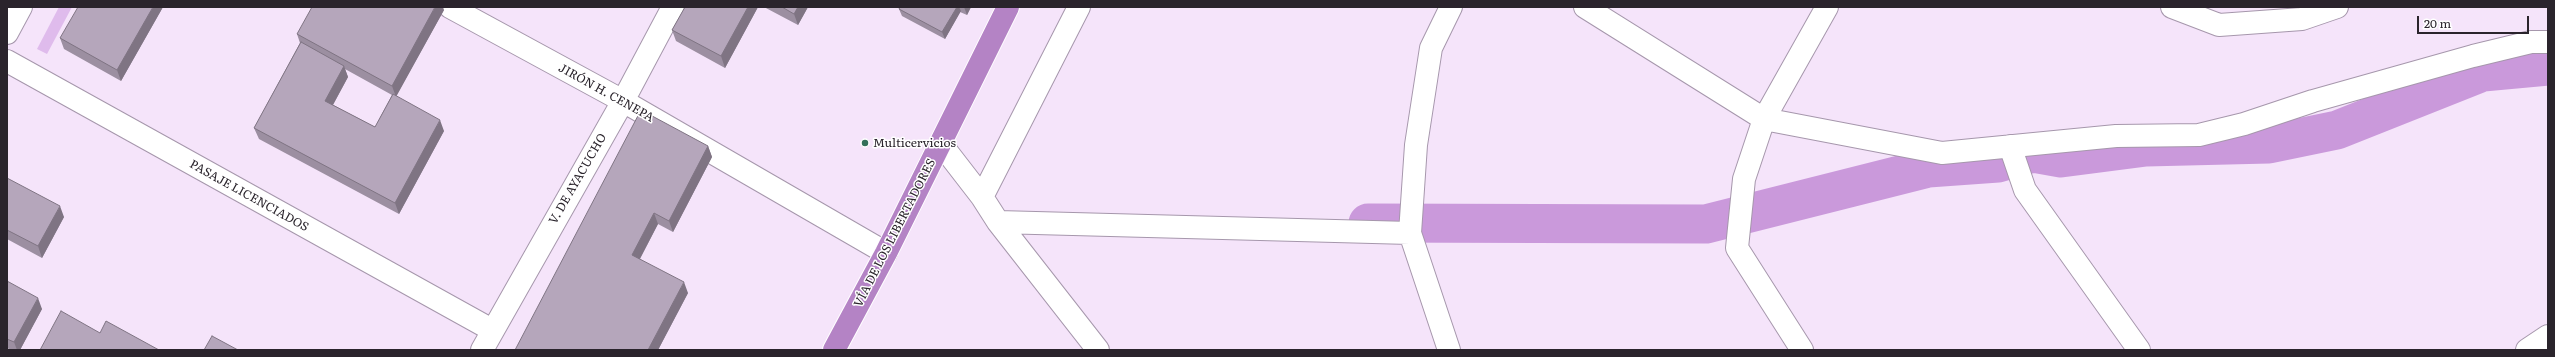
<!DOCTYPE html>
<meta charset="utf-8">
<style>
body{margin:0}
#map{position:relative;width:2555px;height:357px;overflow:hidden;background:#f5e4fa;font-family:Literata,serif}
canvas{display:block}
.frame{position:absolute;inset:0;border:8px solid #2a242c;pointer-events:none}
.scale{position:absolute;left:2417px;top:16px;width:112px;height:18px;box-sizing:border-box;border:2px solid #2a242c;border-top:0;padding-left:5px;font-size:12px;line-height:14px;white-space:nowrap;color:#2a242c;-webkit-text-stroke:3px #fff;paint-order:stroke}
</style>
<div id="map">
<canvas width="2555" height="357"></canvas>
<div class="frame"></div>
<div class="scale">20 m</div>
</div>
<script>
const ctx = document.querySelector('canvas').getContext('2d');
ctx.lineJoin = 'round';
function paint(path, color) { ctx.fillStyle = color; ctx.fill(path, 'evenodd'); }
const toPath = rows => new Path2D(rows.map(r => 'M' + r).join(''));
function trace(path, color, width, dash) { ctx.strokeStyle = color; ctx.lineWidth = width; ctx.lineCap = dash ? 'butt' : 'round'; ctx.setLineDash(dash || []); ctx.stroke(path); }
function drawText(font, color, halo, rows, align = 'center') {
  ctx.font = font + ' Literata,serif'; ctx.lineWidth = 3; ctx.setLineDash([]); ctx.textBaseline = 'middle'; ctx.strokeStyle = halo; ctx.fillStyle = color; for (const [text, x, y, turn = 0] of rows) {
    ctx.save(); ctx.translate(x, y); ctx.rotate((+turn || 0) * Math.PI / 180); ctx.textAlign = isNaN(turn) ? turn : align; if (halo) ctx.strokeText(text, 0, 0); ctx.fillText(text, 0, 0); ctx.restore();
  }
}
const green = toPath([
 [59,7,72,7,47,54,37,49]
]);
const canal = toPath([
 [1368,223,1706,224,1928,168,1998,163,2033,153,2061,158,2146,147,2269,144,2337,130,2483,72,2548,66]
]);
const minor = toPath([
 [450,7,623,101,886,253],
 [1585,7,1764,119,1942,153,2116,136,2199,135,2244,124,2313,101,2473,56,2531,42,2548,42],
 [2172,7,2219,25,2302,19,2337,7],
 [7,33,21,7],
 [7,61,492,330],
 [941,144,982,197,998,222,1098,350],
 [2010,146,2025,190,2139,350],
 [982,197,1079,7],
 [998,222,1410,233],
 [482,350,623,101,673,7],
 [1449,350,1410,233,1416,145,1431,48,1451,7],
 [1802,350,1737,248,1744,179,1764,119,1827,7],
 [2527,350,2548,336]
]);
const highway = toPath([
 [834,350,886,253,1008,7]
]);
const wall = toPath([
 [163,7,121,81,64,49,60,38],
 [685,7,758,7,725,68,676,41,672,30],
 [764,7,808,7,798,25],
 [900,7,971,7,967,15,960,12,945,39,902,16,899,9],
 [444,10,396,96,444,131,399,214,259,139,254,128,300,43,297,34],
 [345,69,392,95,375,127,333,105,348,77],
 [708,146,712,157,673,232,658,224,640,259,688,293,658,350,515,350],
 [7,178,64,217,42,258,7,239],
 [7,281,42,309,20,350,11,350,7,348]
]);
const shadedWall = toPath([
 [153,7,163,7,121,81,117,70],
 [435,7,443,7,444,10,396,97,392,86],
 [748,7,758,7,725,68,721,56],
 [798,7,808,7,798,25,794,14],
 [957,7,959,7,961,11,945,39,942,32],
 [964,7,971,7,967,15],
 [344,66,348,77,329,112,325,101],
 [440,120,444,131,399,214,395,203],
 [708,146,712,157,673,232,669,221],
 [60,206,64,217,42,258,38,246],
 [654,213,658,224,636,266,632,255],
 [684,282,688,293,658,350,648,350],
 [38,298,42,309,20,350,17,350,14,342]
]);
const building = toPath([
 [78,7,153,7,117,70,60,38,78,7],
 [312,7,435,7,392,86,297,34,312,7],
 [685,7,748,7,721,56,672,30,685,7],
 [782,7,798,7,794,14,782,7],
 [900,7,957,7,942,32,899,9,900,7],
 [301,42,344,66,325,101,375,127,393,94,440,120,395,203,254,128,301,42],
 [641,110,708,146,669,221,654,213,632,255,684,282,648,350,515,350,641,110],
 [7,178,60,206,38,246,7,230,7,178],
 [7,281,38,298,14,342,7,339,7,281],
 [61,311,100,333,106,321,159,350,40,350,61,311],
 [212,336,238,350,204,350,212,336]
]);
const markers = [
 [865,143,4,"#336f59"]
];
const streetNames = [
 ["JIRÓN H. CENEPA",606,93,29],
 ["V. DE AYACUCHO",578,179,-60],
 ["PASAJE LICENCIADOS",249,196,29],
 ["VÍA DE LOS LIBERTADORES",895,233,-63]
];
const poiNames = [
 ["Multicervicios",873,143]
];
paint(green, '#dfbbec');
trace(canal, '#ca99db', 39);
trace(minor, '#a697ac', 24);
trace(highway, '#fff', 24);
trace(minor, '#fff', 22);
trace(highway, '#b483c5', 22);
paint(wall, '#9c8fa1');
paint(shadedWall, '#7f7483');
paint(building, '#b5a6bb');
trace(building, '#7f7483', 1);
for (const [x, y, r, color] of markers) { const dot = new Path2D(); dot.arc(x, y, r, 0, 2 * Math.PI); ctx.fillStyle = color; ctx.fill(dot); trace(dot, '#fff', 1.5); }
drawText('12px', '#2a242c', '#fff', streetNames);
drawText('12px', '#2a242c', '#fff', poiNames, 'left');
</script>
